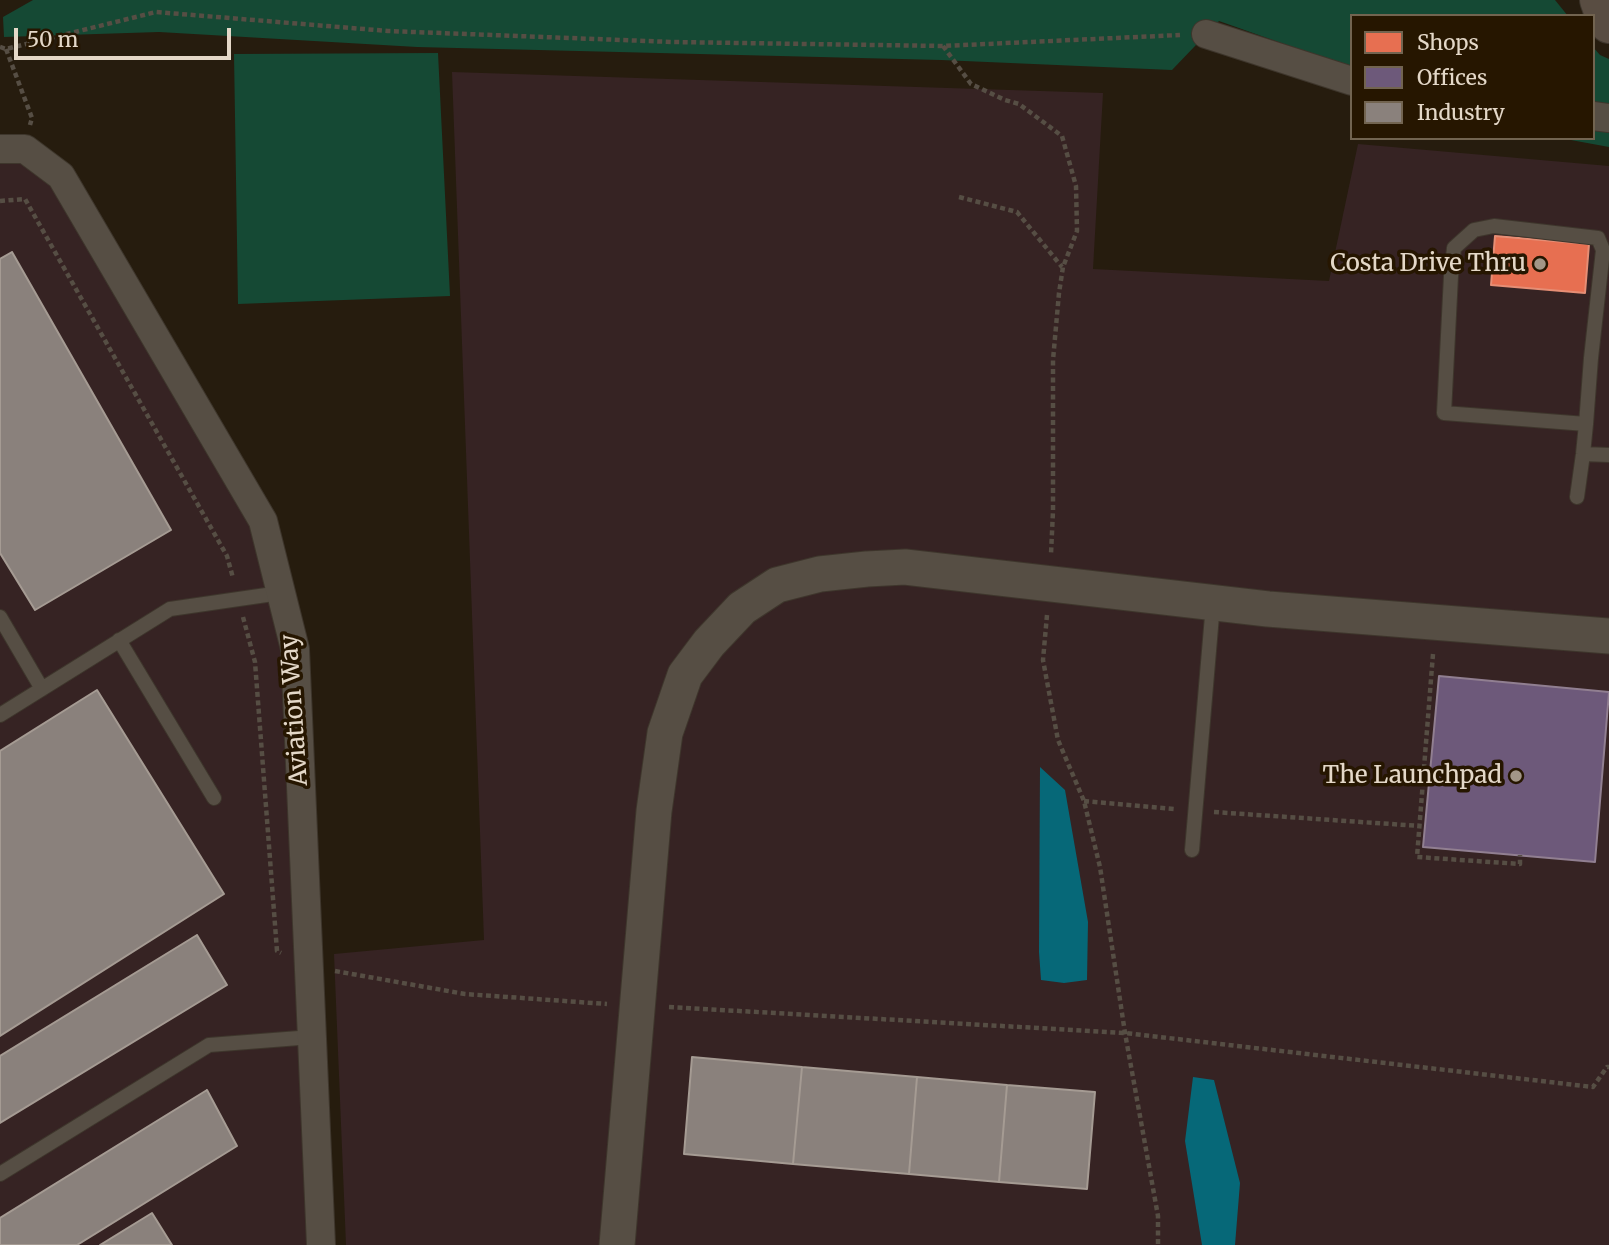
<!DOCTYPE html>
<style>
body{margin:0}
#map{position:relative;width:1609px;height:1245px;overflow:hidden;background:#261c0e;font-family:Merriweather,serif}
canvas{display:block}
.legend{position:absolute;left:1350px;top:14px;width:245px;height:126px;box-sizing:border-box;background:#261600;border:2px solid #726450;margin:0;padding:9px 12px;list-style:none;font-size:21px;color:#e4d8c8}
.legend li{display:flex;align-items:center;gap:14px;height:35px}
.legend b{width:35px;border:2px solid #726450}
.scale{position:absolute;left:14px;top:28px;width:217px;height:32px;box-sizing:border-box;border:4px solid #e4d8c8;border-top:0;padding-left:9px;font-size:21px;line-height:24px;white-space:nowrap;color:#e4d8c8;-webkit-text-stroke:5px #261600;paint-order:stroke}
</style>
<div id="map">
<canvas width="1609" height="1245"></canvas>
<ul class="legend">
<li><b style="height:19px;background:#e76f51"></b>Shops</li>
<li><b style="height:19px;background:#6d597a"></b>Offices</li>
<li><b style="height:19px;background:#8a817c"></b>Industry</li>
</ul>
<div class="scale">50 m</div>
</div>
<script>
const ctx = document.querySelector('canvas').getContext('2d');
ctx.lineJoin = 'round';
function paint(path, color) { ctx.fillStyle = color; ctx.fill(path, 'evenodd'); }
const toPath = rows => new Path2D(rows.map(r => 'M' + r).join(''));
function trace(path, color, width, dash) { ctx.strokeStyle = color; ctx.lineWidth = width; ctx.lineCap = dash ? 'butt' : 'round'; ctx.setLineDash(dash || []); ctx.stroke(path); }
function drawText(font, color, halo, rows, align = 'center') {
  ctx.font = font + ' Merriweather,serif'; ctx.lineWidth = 7; ctx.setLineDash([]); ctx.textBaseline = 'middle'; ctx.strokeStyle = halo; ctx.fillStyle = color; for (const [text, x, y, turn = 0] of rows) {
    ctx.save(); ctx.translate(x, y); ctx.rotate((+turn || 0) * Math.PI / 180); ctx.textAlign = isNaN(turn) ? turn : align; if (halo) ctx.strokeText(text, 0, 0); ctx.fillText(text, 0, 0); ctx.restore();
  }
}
const industrial = toPath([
 [452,72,1103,93,1093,269,1329,281,1358,144,1609,166,1609,1245,346,1245,334,954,484,940],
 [0,149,61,176,263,521,295,649,321,1245,0,1245]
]);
const green = toPath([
 [33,0,1555,0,1568,16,1352,16,1352,68,1219,21,1172,70,941,60,417,47,159,32,4,37,3,17],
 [1593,47,1600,55,1609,59,1609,147,1560,138,1593,138],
 [438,53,450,296,238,304,234,54]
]);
const water = toPath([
 [1040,767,1065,790,1088,922,1087,980,1064,983,1041,980,1039,952],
 [1193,1077,1214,1080,1240,1183,1235,1245,1202,1245,1185,1141]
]);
const shops = toPath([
 [1495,236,1589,244,1585,293,1491,285,1495,236]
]);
const offices = toPath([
 [1439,676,1609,692,1595,862,1423,847,1439,676]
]);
const industry = toPath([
 [12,252,171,530,35,610,0,553,0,259,12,252],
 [97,690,224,894,0,1036,0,751,97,690],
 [197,935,227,985,0,1123,0,1056,197,935],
 [692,1057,802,1067,793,1164,684,1154,692,1057],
 [802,1067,917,1077,909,1174,793,1164,802,1067],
 [917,1077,1007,1085,999,1182,909,1174,917,1077],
 [1007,1085,1095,1092,1087,1189,999,1182,1007,1085],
 [207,1090,237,1146,77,1245,0,1245,0,1218,207,1090],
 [152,1213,172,1245,100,1245,152,1213]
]);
const path = toPath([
 [943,46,971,84,1005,100,1019,104,1062,136,1076,186,1077,231,1063,267,1059,293,1053,360,1053,511,1051,554],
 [0,47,6,49,156,12,388,31,673,42,943,46,1180,35],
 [6,49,32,118,30,125],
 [959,197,1017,212,1062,267],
 [0,201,25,199,227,556,233,578],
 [1047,615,1043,660,1058,740,1084,801,1100,867,1125,1033,1158,1216,1158,1245],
 [243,617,255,662,277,951,281,953],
 [1433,654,1417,857,1520,864,1520,855],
 [1084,801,1174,809],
 [1214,812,1420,826],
 [335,971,465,994,607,1004],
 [669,1007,1125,1033,1593,1087,1607,1067,1609,1067]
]);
const service = toPath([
 [1583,454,1609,455],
 [1577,497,1583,454,1586,424,1591,358,1603,250,1598,238,1494,226,1474,230,1454,248,1451,276,1444,413,1586,424],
 [0,617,42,689],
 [119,640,214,798],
 [0,715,170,609,280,593],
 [1192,850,1213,604],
 [0,1174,209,1045,312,1037]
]);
const minor = toPath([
 [1206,34,1352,81],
 [1593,116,1609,118],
 [0,149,25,149,61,176,263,521,295,649,321,1245]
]);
const tertiary = toPath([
 [617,1245,654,811,665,733,685,675,709,643,742,608,777,585,820,574,867,569,905,567,1268,609,1609,636]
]);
const secondary = toPath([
 [1599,0,1606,20,1609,24]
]);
const markers = [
 [1540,264,7,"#a29687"],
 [1516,776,7,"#a29687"]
];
const poiNames = [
 ["Costa Drive Thru",1526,264],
 ["The Launchpad",1502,776]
];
const streetNames = [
 ["Aviation Way",295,710,-94]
];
paint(industrial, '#362323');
paint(green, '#154934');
paint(water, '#066878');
paint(shops, '#e76f51');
trace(shops, '#e68e75', 2);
paint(offices, '#6d597a');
trace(offices, '#917f91', 2);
paint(industry, '#8a817c');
trace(industry, '#a59b93', 2);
trace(service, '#3e362c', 16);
trace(minor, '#3e362c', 30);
trace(tertiary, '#3e362c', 37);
trace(secondary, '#3e362c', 40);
trace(path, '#564e44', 4.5, [5, 3.5]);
trace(service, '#564e44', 14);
trace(minor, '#564e44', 28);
trace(tertiary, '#564e44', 35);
trace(secondary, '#594d42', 38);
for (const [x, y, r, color] of markers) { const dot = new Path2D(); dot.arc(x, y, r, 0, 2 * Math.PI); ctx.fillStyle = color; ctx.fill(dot); trace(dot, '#261600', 2.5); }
drawText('24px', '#e4d8c8', '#261600', poiNames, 'right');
drawText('24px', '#e4d8c8', '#261600', streetNames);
</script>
